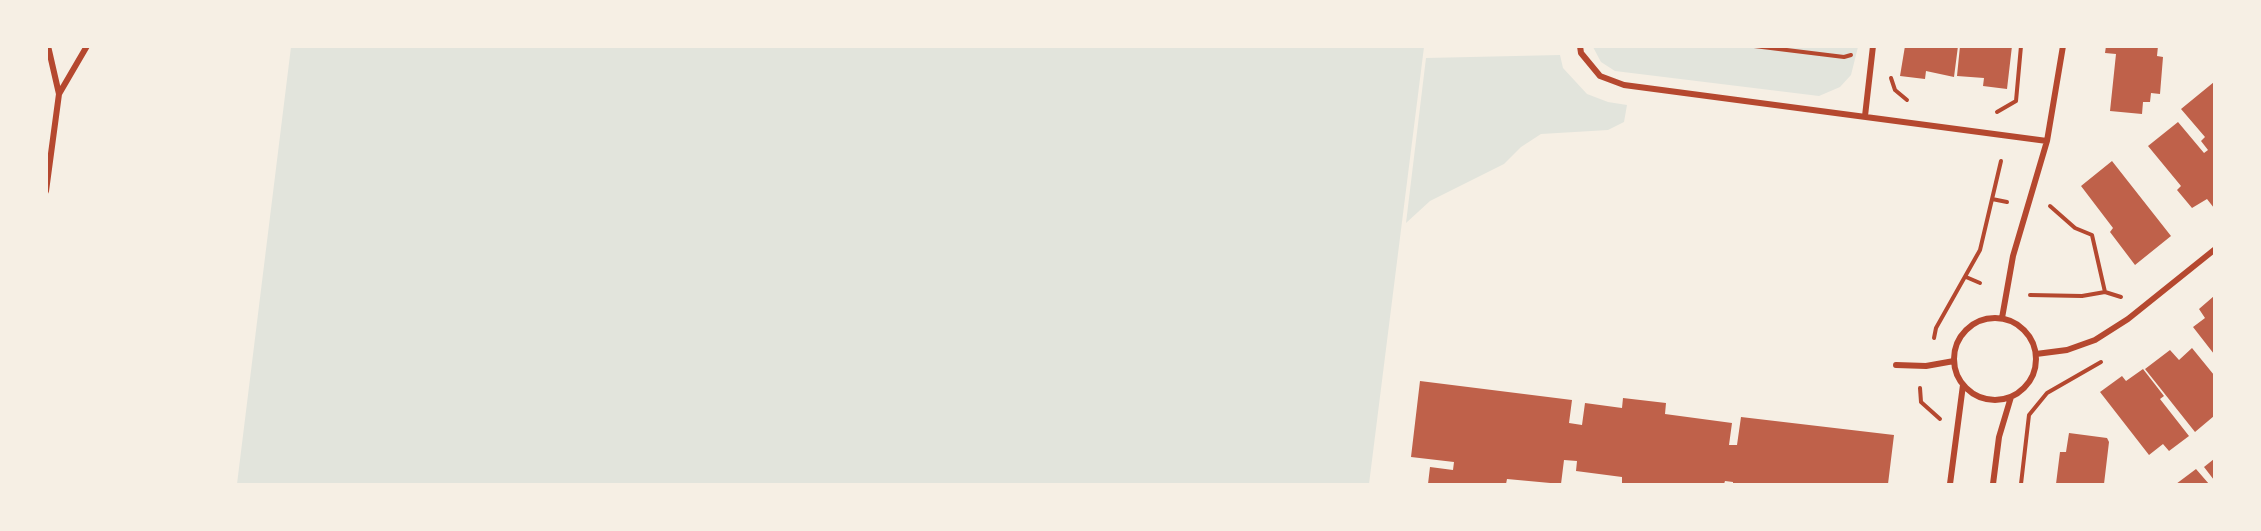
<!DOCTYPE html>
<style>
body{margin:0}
#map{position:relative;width:2261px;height:531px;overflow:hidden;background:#f6efe4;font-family:"Alegreya Sans",sans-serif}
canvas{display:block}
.frame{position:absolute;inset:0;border:48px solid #f6efe4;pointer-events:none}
</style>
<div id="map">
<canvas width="2261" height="531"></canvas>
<div class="frame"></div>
</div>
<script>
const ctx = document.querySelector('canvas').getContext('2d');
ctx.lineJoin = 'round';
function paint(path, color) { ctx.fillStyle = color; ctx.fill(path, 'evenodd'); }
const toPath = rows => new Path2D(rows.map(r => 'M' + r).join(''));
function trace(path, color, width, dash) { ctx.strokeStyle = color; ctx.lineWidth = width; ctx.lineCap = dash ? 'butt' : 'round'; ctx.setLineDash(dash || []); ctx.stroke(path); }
const green = toPath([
 [291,47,1424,47,1369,484,237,484],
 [1593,47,1858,47,1851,75,1840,87,1819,96,1615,71,1601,62],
 [1560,55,1563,68,1587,94,1608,102,1627,105,1624,122,1608,130,1541,134,1521,147,1504,164,1430,201,1406,223,1426,58]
]);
const building = toPath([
 [1905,46,1958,46,1954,77,1926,71,1925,79,1900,76],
 [1960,46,2012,46,2007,89,1983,86,1984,78,1957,76],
 [2106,46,2158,46,2157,56,2163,57,2160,94,2151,93,2150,102,2143,102,2142,114,2110,111,2116,54,2105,53],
 [2214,82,2214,208,2207,199,2192,208,2177,190,2181,186,2148,146,2178,122,2204,153,2208,150,2201,141,2205,137,2181,109],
 [2112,161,2171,236,2135,265,2110,232,2113,228,2081,186],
 [2214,296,2214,354,2193,327,2205,318,2199,309],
 [2192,348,2214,375,2214,416,2195,432,2145,369,2170,350,2179,360],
 [2143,369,2164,396,2160,399,2189,436,2169,451,2163,444,2149,455,2100,392,2122,376,2126,381],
 [1420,381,1572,400,1569,423,1582,425,1585,403,1622,408,1623,398,1666,403,1665,414,1732,423,1729,445,1737,445,1741,417,1894,435,1888,484,1733,484,1733,482,1725,481,1724,484,1622,484,1622,477,1576,471,1577,461,1564,460,1561,484,1507,479,1506,484,1428,484,1430,467,1453,470,1454,462,1411,457],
 [2069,433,2107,438,2109,442,2104,484,2056,484,2060,452,2066,452],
 [2214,459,2214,480,2204,467],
 [2196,469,2209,484,2176,484]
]);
const path = toPath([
 [1754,46,1844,57,1851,55],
 [1891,78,1895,90,1907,100],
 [1997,112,2016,101,2021,46],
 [1992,199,2007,202],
 [2050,206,2075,228,2092,235,2105,292],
 [1966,277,1980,283],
 [2030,295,2082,296,2105,292,2121,297],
 [1934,338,1936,328,1980,250,2001,161],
 [1920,388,1921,402,1940,419],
 [2021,484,2029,415,2047,393,2101,362]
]);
const minor = toPath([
 [48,46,59,94],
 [1580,46,1581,53,1600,76,1624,85,2047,141],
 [1865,116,1873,46],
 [46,191,59,94,87,46],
 [2002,318,2013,256,2047,141,2063,46],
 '1954 359a41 41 0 1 1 82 0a41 41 0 1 1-82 0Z',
 [2036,354,2067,350,2095,340,2128,319,2214,250],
 [1896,365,1926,366,1954,361],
 [1950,484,1963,385],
 [1993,484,1999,437,2011,397]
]);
paint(green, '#e2e4dc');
paint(building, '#bf614a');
trace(path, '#b5482f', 4);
trace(minor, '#b5482f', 6);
</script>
